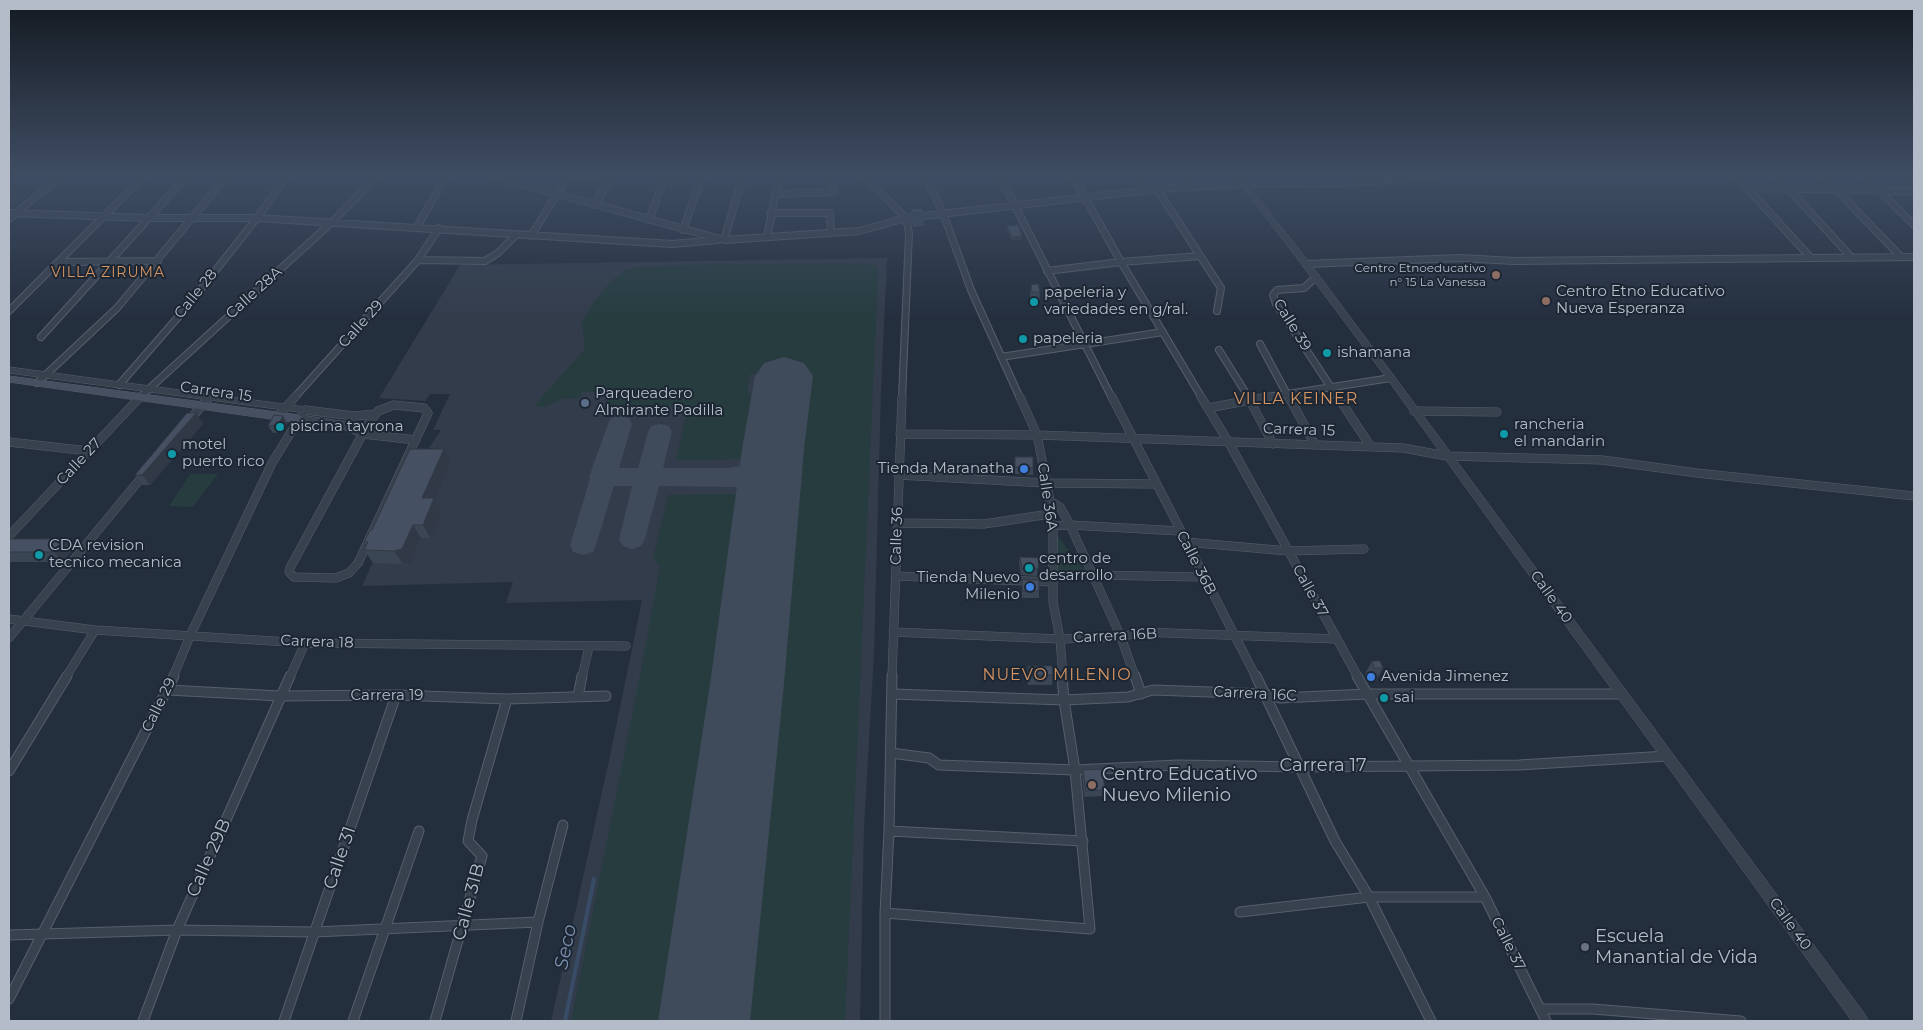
<!DOCTYPE html>
<meta charset="utf-8">
<style>
body{margin:0}
#map{position:relative;width:1923px;height:1030px;overflow:hidden;background:#242f3e;font-family:Montserrat,sans-serif}
canvas{display:block}
.frame{position:absolute;inset:0;border:10px solid #b4bcc9;pointer-events:none}
</style>
<div id="map">
<canvas width="1923" height="1030"></canvas>
<div class="frame"></div>
</div>
<script>
const ctx = document.querySelector('canvas').getContext('2d');
ctx.lineJoin = 'round';
function paint(path, color) { ctx.fillStyle = color; ctx.fill(path, 'evenodd'); }
const toPath = rows => new Path2D(rows.map(r => 'M' + r).join(''));
function trace(path, color, width, dash) { ctx.strokeStyle = color; ctx.lineWidth = width; ctx.lineCap = dash ? 'butt' : 'round'; ctx.setLineDash(dash || []); ctx.stroke(path); }
function drawText(font, color, halo, rows, align = 'center') {
  ctx.font = font + ' Montserrat,sans-serif'; ctx.lineWidth = 4; ctx.setLineDash([]); ctx.textBaseline = 'middle'; ctx.strokeStyle = halo; ctx.fillStyle = color; for (const [text, x, y, turn = 0] of rows) {
    ctx.save(); ctx.translate(x, y); ctx.rotate((+turn || 0) * Math.PI / 180); ctx.textAlign = isNaN(turn) ? turn : align; if (halo) ctx.strokeText(text, 0, 0); ctx.fillText(text, 0, 0); ctx.restore();
  }
}
const airport = toPath([
 [887,258,881,390,874,655,864,828,860,1021,551,1021,610,756,642,600,506,603,513,582,362,586,376,555,427,462,433,448,429,448,441,430,433,430,450,394,430,394,425,401,379,398,460,265]
]);
const green = toPath([
 [863,263,874,265,878,268,878,274,845,1021,731,1021,802,373,750,374,747,391,759,404,751,451,747,456,739,459,676,460,688,407,686,406,605,407,609,392,582,392,579,398,562,399,544,407,534,406,585,349,582,322,594,302,610,282,626,270,635,267,709,264],
 [190,474,218,474,193,507,169,506],
 [731,494,738,496,743,499,745,504,670,1021,571,1021,643,660,660,566,653,559,668,495],
 [1056,534,1085,571,1057,571]
]);
const stream = toPath([
 [565,1021,594,879]
]);
const taxiway = toPath([
 [620,416,629,418,632,424,619,468,638,468,648,432,651,426,660,424,669,426,672,432,663,468,729,468,749,464,757,457,764,443,773,440,782,443,785,449,781,462,777,468,763,478,781,502,777,509,768,512,759,509,747,493,736,487,659,486,645,539,641,546,632,549,623,546,619,539,632,486,614,486,596,545,593,552,583,555,573,552,570,545,590,479,589,477,608,424,611,418,620,416]
]);
const runway = toPath([
 [784,357,804,363,813,376,804,449,784,684,750,1021,658,1021,710,684,742,449,755,376,764,363,784,357]
]);
const minorFar2 = toPath([
 [493,176,724,240,859,231,906,218,1157,189,1243,184,1353,183,1433,176],
 [575,176,609,179],
 [864,176,906,218,909,233,902,398],
 [925,176,943,213,971,290,1020,398],
 [1000,176,1112,398],
 [1073,176,1121,262,1202,398],
 [1139,176,1148,191],
 [1185,176,1192,187],
 [1736,176,1811,258],
 [1777,176,1852,258],
 [1823,176,1901,257],
 [1865,176,1914,225],
 [1908,176,1914,182],
 [664,179,685,179],
 [1746,188,1914,191],
 [1157,189,1221,288,1217,311],
 [775,194,834,192,831,176],
 [595,205,611,176],
 [9,213,149,218,257,218,672,244,717,240],
 [770,213,830,213,831,233],
 [9,219,61,176],
 [649,220,665,176],
 [417,227,446,176],
 [683,230,702,176],
 [531,236,568,176],
 [767,237,779,176],
 [724,240,743,176],
 [418,260,485,261,498,253,516,235],
 [58,262,158,261],
 [1306,264,1460,258,1514,261,1914,257],
 [1047,271,1121,262,1200,256],
 [1316,277,1304,288,1277,290,1273,295,1276,304,1338,398],
 [9,311,144,176],
 [41,337,187,176],
 [1260,344,1289,398],
 [1219,350,1249,398],
 [1001,357,1163,332],
 [37,383,117,308,227,176],
 [119,385,186,308,257,218,287,176],
 [139,398,331,223,378,176],
 [294,398,418,260,439,228],
 [1261,398,1391,378]
]);
const minorFar1 = toPath([
 [1020,397,1037,435,1050,501,1050,514,1053,526,1053,602,1060,639,1063,677],
 [1112,397,1256,677],
 [1201,397,1229,443,1358,677],
 [1248,397,1273,444],
 [1289,397,1315,445],
 [1338,397,1371,447],
 [394,405,424,408,428,413,358,563,349,573,336,578,294,577,289,572,290,568,368,424,378,411,394,405],
 [1208,408,1267,397],
 [305,410,354,416,375,414],
 [1414,411,1497,412],
 [278,416,295,397],
 [189,421,209,397],
 [900,434,1037,435,1403,448,1447,456,1602,460,1697,473,1914,496],
 [9,442,89,451],
 [898,475,1046,483,1155,484],
 [1050,501,1060,507,1070,525,1180,531],
 [897,523,984,524,1050,514],
 [1053,526,1070,525,1121,637,1135,677],
 [9,536,140,397],
 [1186,542,1288,551,1364,549],
 [1093,575,1203,577],
 [895,576,1053,582],
 [9,619,95,630,305,643,626,646],
 [893,632,1060,639,1121,637,1140,632,1337,639],
 [9,638,146,472],
 [66,677,95,630],
 [173,677,190,636,272,463,299,419,347,426,363,434,416,440],
 [290,677,305,643],
 [582,677,589,647],
 [892,677,902,397]
]);
const minor = toPath([
 [1135,676,1141,694],
 [1256,676,1335,841,1369,897,1431,1021],
 [1357,676,1485,897,1546,1021],
 [168,690,280,696,396,695,507,699,606,696],
 [892,694,1064,700,1128,697,1153,690,1265,694,1280,698,1367,694,1621,694],
 [578,696,582,676],
 [891,753,929,758,939,765,1075,770,1178,765,1301,767,1519,765,1667,756],
 [9,771,67,676],
 [889,831,1083,841],
 [1240,912,1369,897,1485,897],
 [885,913,1090,929,1075,770,1064,700,1062,676],
 [9,935,177,930,314,932,538,922],
 [9,999,174,676],
 [1541,1009,1593,1009,1741,1021],
 [143,1021,177,930,290,676],
 [284,1021,396,695],
 [353,1021,419,831],
 [435,1021,482,856,468,841,472,820,507,699],
 [516,1021,538,922,563,825],
 [885,1021,885,913,889,831,892,676]
]);
const tertiary = toPath([
 [1234,176,1241,176,1309,262,1394,376,1866,1016,1868,1021,1852,1021,1388,380,1303,266,1234,176],
 [9,367,305,407,310,410,302,421,299,422,294,419,299,412,9,373,9,367]
]);
const secondary = toPath([
 [9,376,299,415,304,419,299,423,9,382,9,376]
]);
const wall = toPath([
 [911,209,923,212,924,226,913,227],
 [1007,226,1022,236,1022,239,1012,240,1007,229],
 [1031,285,1040,292,1039,305,1031,306,1030,298],
 [196,413,203,424,150,485,143,485,135,475],
 [283,416,287,423,283,432,273,433,268,426],
 [444,449,451,462,435,500,442,512,430,538,421,538,410,563,403,564,373,563,364,550,366,545,364,542,372,530],
 [1015,457,1033,468,1033,475,1015,474],
 [9,539,73,549,63,562,9,562],
 [1020,557,1039,558,1037,576,1021,575,1019,564],
 [1022,580,1039,591,1039,598,1022,598],
 [1372,661,1383,668,1376,681,1368,681,1365,674],
 [1028,666,1053,675,1052,685,1028,685,1027,676],
 [1083,770,1105,790,1103,796,1084,797,1082,776]
]);
const shadedWall = toPath([
 [1022,236,1022,239,1012,240,1012,237],
 [196,413,203,424,150,485,142,475],
 [283,416,287,423,283,432,278,425],
 [444,449,451,462,435,500,442,512,430,538,423,525,422,498],
 [413,525,421,538,410,563,403,564,394,551],
 [63,539,73,549,63,562,54,552]
]);
const building = toPath([
 [921,208,923,212,912,213,911,209,921,208],
 [1018,225,1022,236,1012,237,1007,226,1018,225],
 [1038,284,1040,292,1032,292,1031,285,1038,284],
 [187,413,196,413,142,475,135,475,187,413],
 [274,415,283,416,278,425,268,426,274,415],
 [410,449,444,449,422,498,434,498,423,525,413,525,402,549,394,551,364,550,368,542,364,542,370,530,372,530,410,449],
 [1015,457,1033,457,1033,468,1015,467,1015,457],
 [9,539,63,539,54,552,9,552,9,539],
 [1020,557,1039,558,1038,569,1022,569,1020,557],
 [1022,580,1039,580,1039,591,1023,591,1022,580],
 [1372,661,1380,661,1383,668,1374,668,1372,661],
 [1028,666,1052,666,1053,675,1029,675,1028,666],
 [1102,769,1105,790,1086,791,1083,770,1102,769]
]);
const markers = [
 [1496,275,5,"#8d6e63"],
 [1546,301,5,"#8d6e63"],
 [1034,302,5,"#0f9aa8"],
 [1023,339,5,"#0f9aa8"],
 [1327,353,5,"#0f9aa8"],
 [585,403,5,"#5c6f8a"],
 [280,427,5,"#0f9aa8"],
 [1504,434,5,"#0f9aa8"],
 [172,454,5,"#0f9aa8"],
 [1024,469,5,"#3f7fe0"],
 [39,555,5,"#0f9aa8"],
 [1029,568,5,"#0f9aa8"],
 [1030,587,5,"#3f7fe0"],
 [1371,677,5,"#3f7fe0"],
 [1384,698,5,"#0f9aa8"],
 [1092,785,5,"#8d6e63"],
 [1585,947,5,"#6b7280"]
];
const farPoinames = [
 ["Centro Etnoeducativo",1486,268],
 ["n° 15 La Vanessa",1486,282]
];
const farNeighbourhoodnames = [
 ["VILLA ZIRUMA",108,273]
];
const poiNames = [
 ["Centro Etno Educativo",1556,292],
 ["Nueva Esperanza",1556,309],
 ["papeleria y",1044,293],
 ["variedades en g/ral.",1044,310],
 ["papeleria",1033,339],
 ["ishamana",1337,353],
 ["Parqueadero",595,394],
 ["Almirante Padilla",595,411],
 ["rancheria",1514,425],
 ["el mandarin",1514,442],
 ["piscina tayrona",290,427],
 ["motel",182,445],
 ["puerto rico",182,462],
 ["Tienda Maranatha",1014,469,"right"],
 ["CDA revision",49,546],
 ["tecnico mecanica",49,563],
 ["centro de",1039,559],
 ["desarrollo",1039,576],
 ["Tienda Nuevo",1020,578,"right"],
 ["Milenio",1020,595,"right"],
 ["Avenida Jimenez",1381,677],
 ["sai",1394,698]
];
const streetNames = [
 ["Calle 28A",254,293,-42],
 ["Calle 28",196,294,-51],
 ["Calle 29",361,324,-48],
 ["Calle 39",1292,325,58],
 ["Carrera 15",216,392,8],
 ["Carrera 15",1299,430,2],
 ["Calle 27",79,462,-47],
 ["Calle 36A",1047,497,82],
 ["Calle 36",897,536,-88],
 ["Calle 36B",1196,563,63],
 ["Calle 37",1310,591,61],
 ["Calle 40",1551,597,54],
 ["Carrera 16B",1115,636,-3],
 ["Carrera 18",317,642,2],
 ["Carrera 16C",1255,694,3],
 ["Carrera 19",387,696],
 ["Calle 29",159,705,-64],
 ["Calle 40",1790,924,54],
 ["Calle 37",1508,944,63]
];
const neighbourhoodNames = [
 ["VILLA KEINER",1296,399],
 ["NUEVO MILENIO",1057,675]
];
const nearStreetnames = [
 ["Carrera 17",1323,766],
 ["Calle 29B",209,858,-66],
 ["Calle 31",340,858,-71],
 ["Calle 31B",469,902,-75]
];
const nearPoinames = [
 ["Centro Educativo",1102,775],
 ["Nuevo Milenio",1102,796],
 ["Escuela",1595,937],
 ["Manantial de Vida",1595,958]
];
const nearWaternames = [
 ["Seco",566,947,-78]
];
paint(airport, '#323c4b');
paint(green, '#263c3f');
trace(stream, '#394c67', 4);
paint(taxiway, '#3f4a5a');
paint(runway, '#3f4a5a');
trace(minorFar2, '#565f6c', 8);
trace(minorFar1, '#565f6c', 9);
trace(minor, '#565f6c', 11);
trace(tertiary, '#565f6c', 1);
trace(secondary, '#565f6c', 1);
trace(minorFar2, '#38414e', 6);
trace(minorFar1, '#38414e', 8);
trace(minor, '#38414e', 9);
paint(tertiary, '#38414e');
paint(secondary, '#465061');
paint(wall, '#3b4654');
paint(shadedWall, '#303945');
paint(building, '#455162');
trace(building, '#303945', 1);
const sky = ctx.createLinearGradient(0, 0, 0, 320);
sky.addColorStop(0, '#141a22');
sky.addColorStop(0.55, '#3f4d63');
sky.addColorStop(1, '#3f4d6300');
ctx.fillStyle = sky;
ctx.fillRect(0, 0, 1923, 320);
for (const [x, y, r, color] of markers) { const dot = new Path2D(); dot.arc(x, y, r, 0, 2 * Math.PI); ctx.fillStyle = color; ctx.fill(dot); trace(dot, '#1d2633', 2); }
drawText('12px', '#b4bcc9', '#1d2633', farPoinames, 'right');
ctx.letterSpacing = '1px';
drawText('14px', '#d59563', '#1d2633', farNeighbourhoodnames);
ctx.letterSpacing = '0px';
drawText('15px', '#b4bcc9', '#1d2633', poiNames, 'left');
drawText('15px', '#b4bcc9', '#1d2633', streetNames);
ctx.letterSpacing = '1px';
drawText('16px', '#d59563', '#1d2633', neighbourhoodNames);
ctx.letterSpacing = '0px';
drawText('18px', '#b4bcc9', '#1d2633', nearStreetnames);
drawText('18px', '#b4bcc9', '#1d2633', nearPoinames, 'left');
drawText('italic 19px', '#7c92b1', '#1d2633', nearWaternames);
</script>
